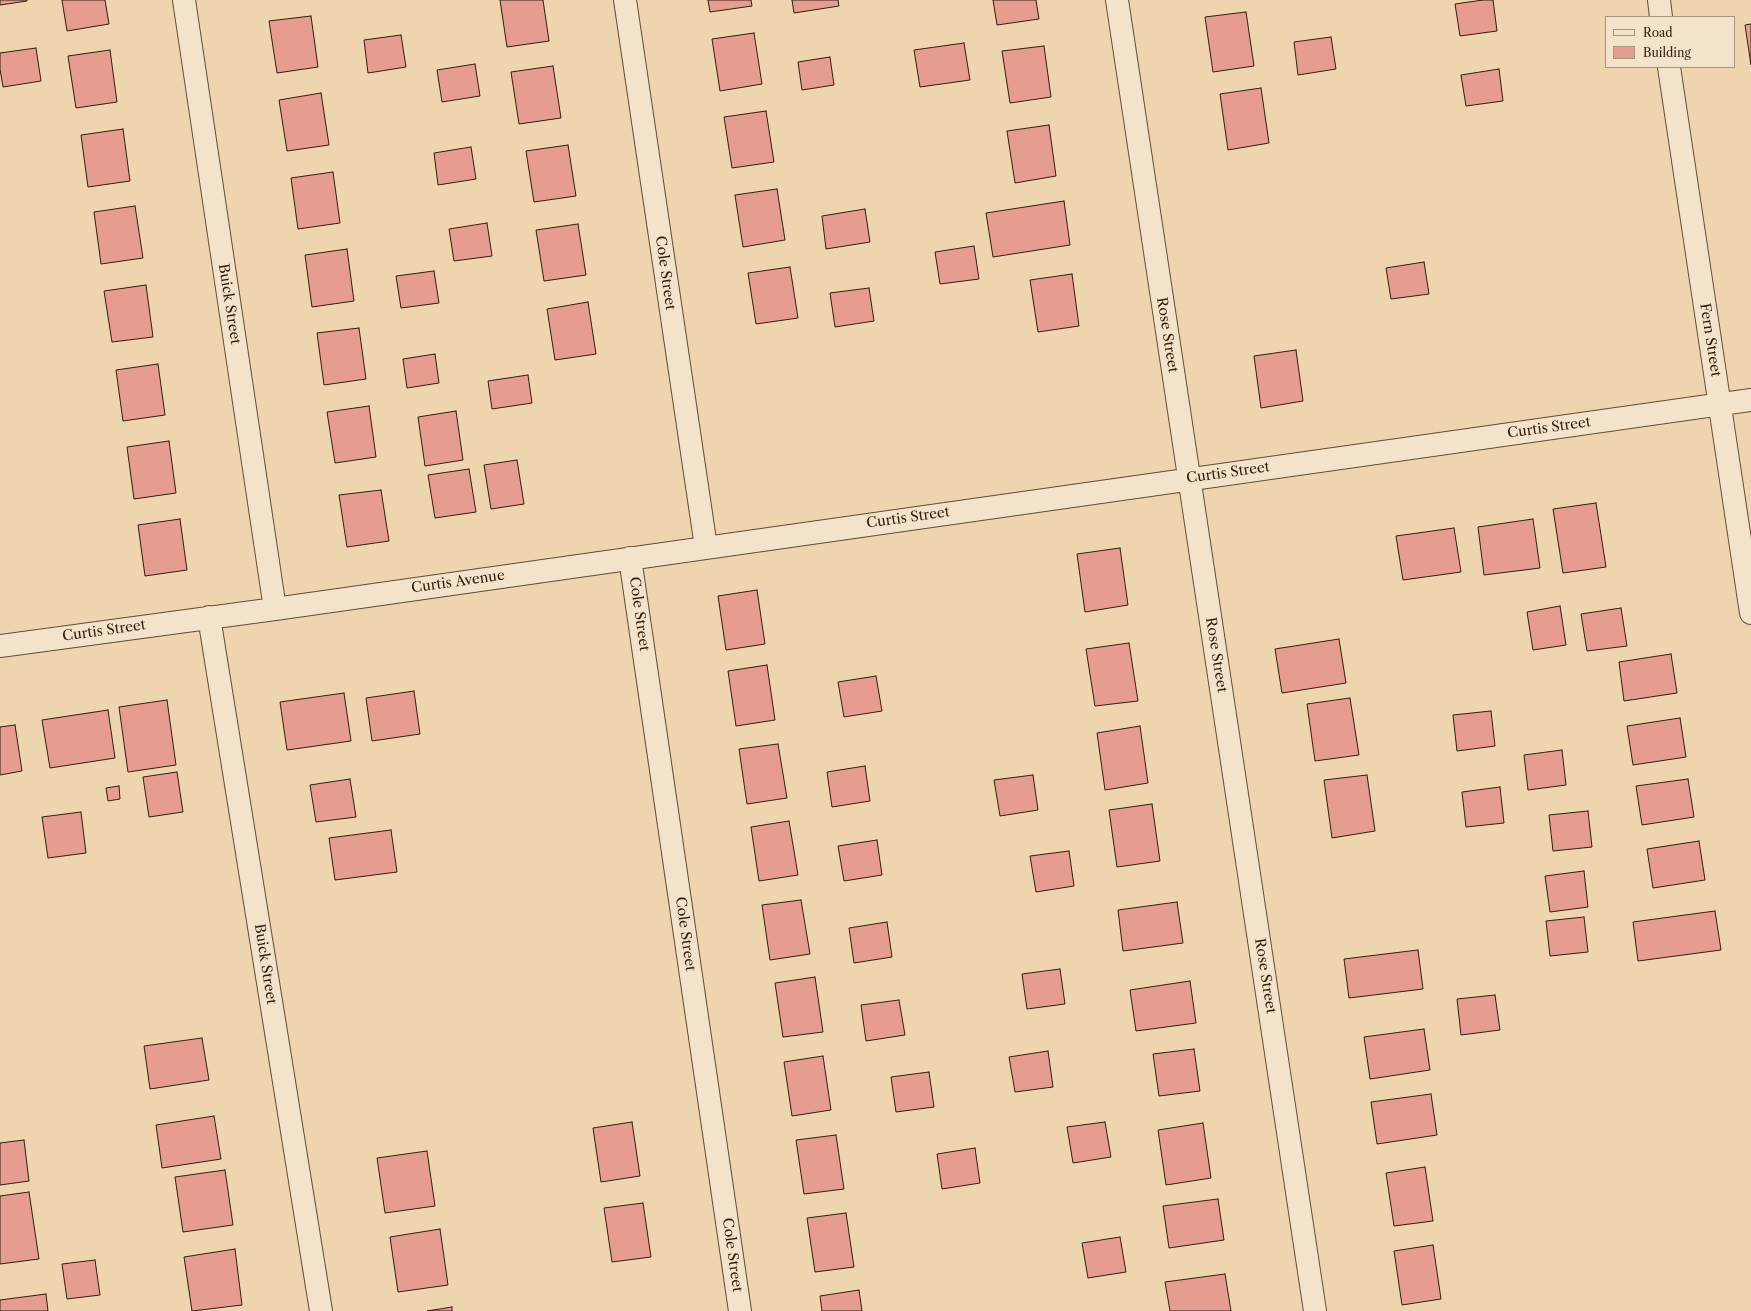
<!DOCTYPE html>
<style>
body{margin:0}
#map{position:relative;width:1751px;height:1311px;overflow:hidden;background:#eed4af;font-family:"Libre Caslon Text",serif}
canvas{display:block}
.legend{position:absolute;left:1605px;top:16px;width:130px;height:52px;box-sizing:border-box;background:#f4e3cb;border:1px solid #a69480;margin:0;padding:5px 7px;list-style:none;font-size:12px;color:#311e0f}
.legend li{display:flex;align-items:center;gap:8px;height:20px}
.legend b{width:20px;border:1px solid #a69480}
</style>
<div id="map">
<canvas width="1751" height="1311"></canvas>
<ul class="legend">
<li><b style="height:5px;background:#f4e3cb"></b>Road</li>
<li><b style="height:11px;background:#e69c8f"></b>Building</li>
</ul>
</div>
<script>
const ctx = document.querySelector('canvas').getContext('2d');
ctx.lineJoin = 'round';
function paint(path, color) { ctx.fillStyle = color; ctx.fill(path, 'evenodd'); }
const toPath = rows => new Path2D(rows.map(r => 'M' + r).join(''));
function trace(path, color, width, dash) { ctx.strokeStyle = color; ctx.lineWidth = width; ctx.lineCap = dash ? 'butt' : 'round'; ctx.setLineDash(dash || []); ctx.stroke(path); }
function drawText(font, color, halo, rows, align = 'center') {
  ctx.font = font + ' "Libre Caslon Text",serif'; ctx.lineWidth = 3.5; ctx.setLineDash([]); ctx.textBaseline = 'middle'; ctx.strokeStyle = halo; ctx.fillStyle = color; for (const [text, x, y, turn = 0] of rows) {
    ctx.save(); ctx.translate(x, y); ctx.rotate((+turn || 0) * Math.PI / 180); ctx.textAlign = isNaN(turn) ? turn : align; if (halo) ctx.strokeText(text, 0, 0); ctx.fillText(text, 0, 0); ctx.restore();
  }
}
const building = toPath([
 [0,0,27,0,27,1,0,5,0,0],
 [62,0,105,0,109,24,67,31,62,0],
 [500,0,543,0,549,41,507,47,500,0],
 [708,0,751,0,752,6,710,12,708,0],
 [792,0,838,0,839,6,794,13,792,0],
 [993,0,1036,0,1039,19,997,25,993,0],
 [1483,0,1493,0,1497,31,1460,36,1455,4,1483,0],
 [1246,12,1254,66,1213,72,1205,17,1246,12],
 [311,16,318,67,277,73,269,21,311,16],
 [1751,24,1751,65,1745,25,1751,24],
 [754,33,762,84,720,91,712,39,754,33],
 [401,35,406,67,368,73,364,40,401,35],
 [1331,37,1336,69,1298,75,1294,42,1331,37],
 [964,43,970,80,920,87,914,50,964,43],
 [1044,46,1051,97,1010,103,1002,51,1044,46],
 [36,48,41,81,3,87,0,69,0,53,36,48],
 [110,50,117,102,76,108,68,56,110,50],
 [830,57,834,85,802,90,798,62,830,57],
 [475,64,480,96,442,102,437,70,475,64],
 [553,66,561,118,519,124,511,72,553,66],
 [1499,69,1503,101,1466,106,1461,75,1499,69],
 [1261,88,1269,143,1228,150,1220,94,1261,88],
 [321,93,329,145,287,151,279,100,321,93],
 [766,111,774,162,732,168,724,117,766,111],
 [1049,125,1056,176,1015,183,1007,131,1049,125],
 [123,129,130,181,88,187,81,135,123,129],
 [568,145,576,196,534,202,526,151,568,145],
 [471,147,476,179,438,185,434,153,471,147],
 [333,172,340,223,298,229,291,178,333,172],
 [777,189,785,240,743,247,735,195,777,189],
 [1064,201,1070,245,993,257,986,213,1064,201],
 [135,206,143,258,101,264,94,212,135,206],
 [865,209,870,242,826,249,822,216,865,209],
 [487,223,492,256,454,261,449,229,487,223],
 [578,224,586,275,544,281,536,230,578,224],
 [974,246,979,279,940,284,935,252,974,246],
 [347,249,354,301,312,307,305,255,347,249],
 [1424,262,1429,294,1391,299,1386,268,1424,262],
 [790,267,798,318,756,324,748,273,790,267],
 [434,271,439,303,401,308,396,276,434,271],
 [1072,274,1079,326,1038,332,1030,280,1072,274],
 [146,285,153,337,112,342,104,291,146,285],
 [869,288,874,321,835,327,830,293,869,288],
 [588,302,596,354,555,360,547,309,588,302],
 [359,328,366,379,324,385,317,333,359,328],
 [1296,350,1303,401,1261,408,1254,356,1296,350],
 [435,354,439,383,407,388,403,359,435,354],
 [158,364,165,415,123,421,116,370,158,364],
 [528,375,532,403,492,409,488,381,528,375],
 [369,406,376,457,335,463,327,412,369,406],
 [456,411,463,460,425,466,418,417,456,411],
 [169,441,176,493,134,499,127,447,169,441],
 [517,460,524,504,491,509,484,465,517,460],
 [469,469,476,512,435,518,428,475,469,469],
 [381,490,389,541,347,547,339,495,381,490],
 [1596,503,1606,567,1563,573,1553,509,1596,503],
 [180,519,187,570,145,576,138,525,180,519],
 [1533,519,1540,568,1484,575,1478,527,1533,519],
 [1454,528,1461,572,1403,580,1396,536,1454,528],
 [1120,548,1128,605,1085,612,1077,554,1120,548],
 [757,590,765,644,726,650,718,596,757,590],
 [1560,606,1566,645,1533,650,1527,612,1560,606],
 [1621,608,1627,646,1587,651,1581,614,1621,608],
 [1339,639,1346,683,1282,693,1275,649,1339,639],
 [1129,643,1138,701,1095,706,1086,649,1129,643],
 [1671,654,1677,693,1624,701,1619,662,1671,654],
 [767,665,775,720,736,726,728,671,767,665],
 [876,676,882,711,844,717,838,682,876,676],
 [414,691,420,734,372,741,366,698,414,691],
 [344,693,351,741,287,750,280,702,344,693],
 [1350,698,1359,755,1315,761,1307,704,1350,698],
 [167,700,176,765,128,772,119,707,167,700],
 [108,710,115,758,50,768,42,720,108,710],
 [1491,711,1495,746,1457,751,1453,715,1491,711],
 [1680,718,1686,757,1633,765,1627,726,1680,718],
 [15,725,22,771,0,775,0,727,15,725],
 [1140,726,1148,783,1105,790,1097,733,1140,726],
 [778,744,787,798,747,804,739,749,778,744],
 [1562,750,1566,785,1528,790,1524,755,1562,750],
 [865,766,870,801,832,807,827,772,865,766],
 [177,772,183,812,149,817,143,777,177,772],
 [1033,775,1038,810,1000,816,994,780,1033,775],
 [1367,775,1375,831,1332,838,1324,780,1367,775],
 [350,779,356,817,316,822,310,785,350,779],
 [1688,779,1694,817,1642,825,1636,786,1688,779],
 [119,786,120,799,108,801,106,788,119,786],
 [1500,787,1504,823,1466,827,1462,792,1500,787],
 [1152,804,1160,861,1117,867,1109,810,1152,804],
 [1588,811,1592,847,1553,851,1549,815,1588,811],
 [81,812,86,853,48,858,42,817,81,812],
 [789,821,798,875,759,881,751,827,789,821],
 [391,830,397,872,335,880,329,838,391,830],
 [877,840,882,875,844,881,838,846,877,840],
 [1699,841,1705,880,1653,888,1647,849,1699,841],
 [1069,851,1074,886,1036,892,1030,856,1069,851],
 [1584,871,1588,907,1550,912,1545,876,1584,871],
 [801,900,810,954,770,960,762,905,801,900],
 [1177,902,1183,943,1123,951,1118,910,1177,902],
 [1715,911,1721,950,1638,961,1633,922,1715,911],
 [1584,917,1588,952,1550,956,1546,921,1584,917],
 [887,922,892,957,854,963,849,928,887,922],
 [1418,950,1423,989,1349,998,1344,959,1418,950],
 [1060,969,1065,1004,1027,1009,1022,974,1060,969],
 [815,977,823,1032,783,1037,775,983,815,977],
 [1190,981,1196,1023,1136,1031,1130,990,1190,981],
 [1495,995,1500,1030,1461,1035,1457,999,1495,995],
 [899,1000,905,1035,866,1041,861,1005,899,1000],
 [1424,1029,1430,1070,1370,1079,1364,1037,1424,1029],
 [202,1038,209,1080,150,1089,144,1046,202,1038],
 [1194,1049,1200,1091,1159,1096,1153,1054,1194,1049],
 [1048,1051,1053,1087,1015,1092,1009,1057,1048,1051],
 [823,1056,831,1110,792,1116,784,1062,823,1056],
 [929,1072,934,1107,896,1112,891,1077,929,1072],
 [1431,1094,1437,1135,1377,1144,1371,1102,1431,1094],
 [214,1116,221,1159,162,1168,156,1125,214,1116],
 [632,1122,640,1176,601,1182,593,1128,632,1122],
 [1105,1122,1111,1157,1073,1163,1067,1127,1105,1122],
 [1203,1123,1211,1178,1166,1185,1158,1130,1203,1123],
 [836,1135,844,1189,804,1194,796,1140,836,1135],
 [24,1140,29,1181,0,1185,0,1143,24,1140],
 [975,1148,980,1183,942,1189,937,1154,975,1148],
 [427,1151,435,1206,385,1213,377,1158,427,1151],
 [1425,1167,1433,1221,1394,1226,1386,1173,1425,1167],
 [225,1170,233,1225,183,1232,175,1177,225,1170],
 [29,1192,39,1259,0,1264,0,1196,29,1192],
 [1218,1199,1224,1240,1169,1248,1163,1206,1218,1199],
 [643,1203,651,1257,612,1262,604,1208,643,1203],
 [846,1213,854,1267,815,1272,807,1218,846,1213],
 [440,1229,448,1285,398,1292,390,1237,440,1229],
 [1120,1237,1126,1272,1088,1278,1082,1243,1120,1237],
 [1433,1245,1441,1299,1402,1305,1394,1251,1433,1245],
 [235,1249,242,1305,192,1311,184,1257,235,1249],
 [95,1260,100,1295,67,1299,62,1264,95,1260],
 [1225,1274,1231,1311,1170,1311,1165,1282,1225,1274],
 [859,1290,862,1311,822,1311,820,1296,859,1290],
 [46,1294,48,1311,0,1311,0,1300,46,1294],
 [452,1307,452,1311,427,1311,452,1307]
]);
const minor = toPath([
 [184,0,275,609],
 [625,0,706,547],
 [1117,0,1315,1311],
 [1659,0,1661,17],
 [1669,67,1751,613],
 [630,558,740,1311],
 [209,617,321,1311],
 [0,646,275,609,1751,400]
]);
const streetNames = [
 ["Cole Street",665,273,82],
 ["Buick Street",229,304,81],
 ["Rose Street",1167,335,81],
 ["Fern Street",1710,340,81],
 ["Curtis Street",1549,428,-8],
 ["Curtis Street",1228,473,-8],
 ["Curtis Street",908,518,-8],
 ["Curtis Avenue",458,582,-8],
 ["Cole Street",639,614,82],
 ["Curtis Street",104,631,-8],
 ["Rose Street",1216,655,81],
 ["Cole Street",685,934,82],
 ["Buick Street",265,964,81],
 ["Rose Street",1265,976,81],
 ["Cole Street",732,1255,82]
];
paint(building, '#e69c8f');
trace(building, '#311e0f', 1);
trace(minor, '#604c37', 24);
trace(minor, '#f4e3cb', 22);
drawText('14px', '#311e0f', '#f4e3cb', streetNames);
</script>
